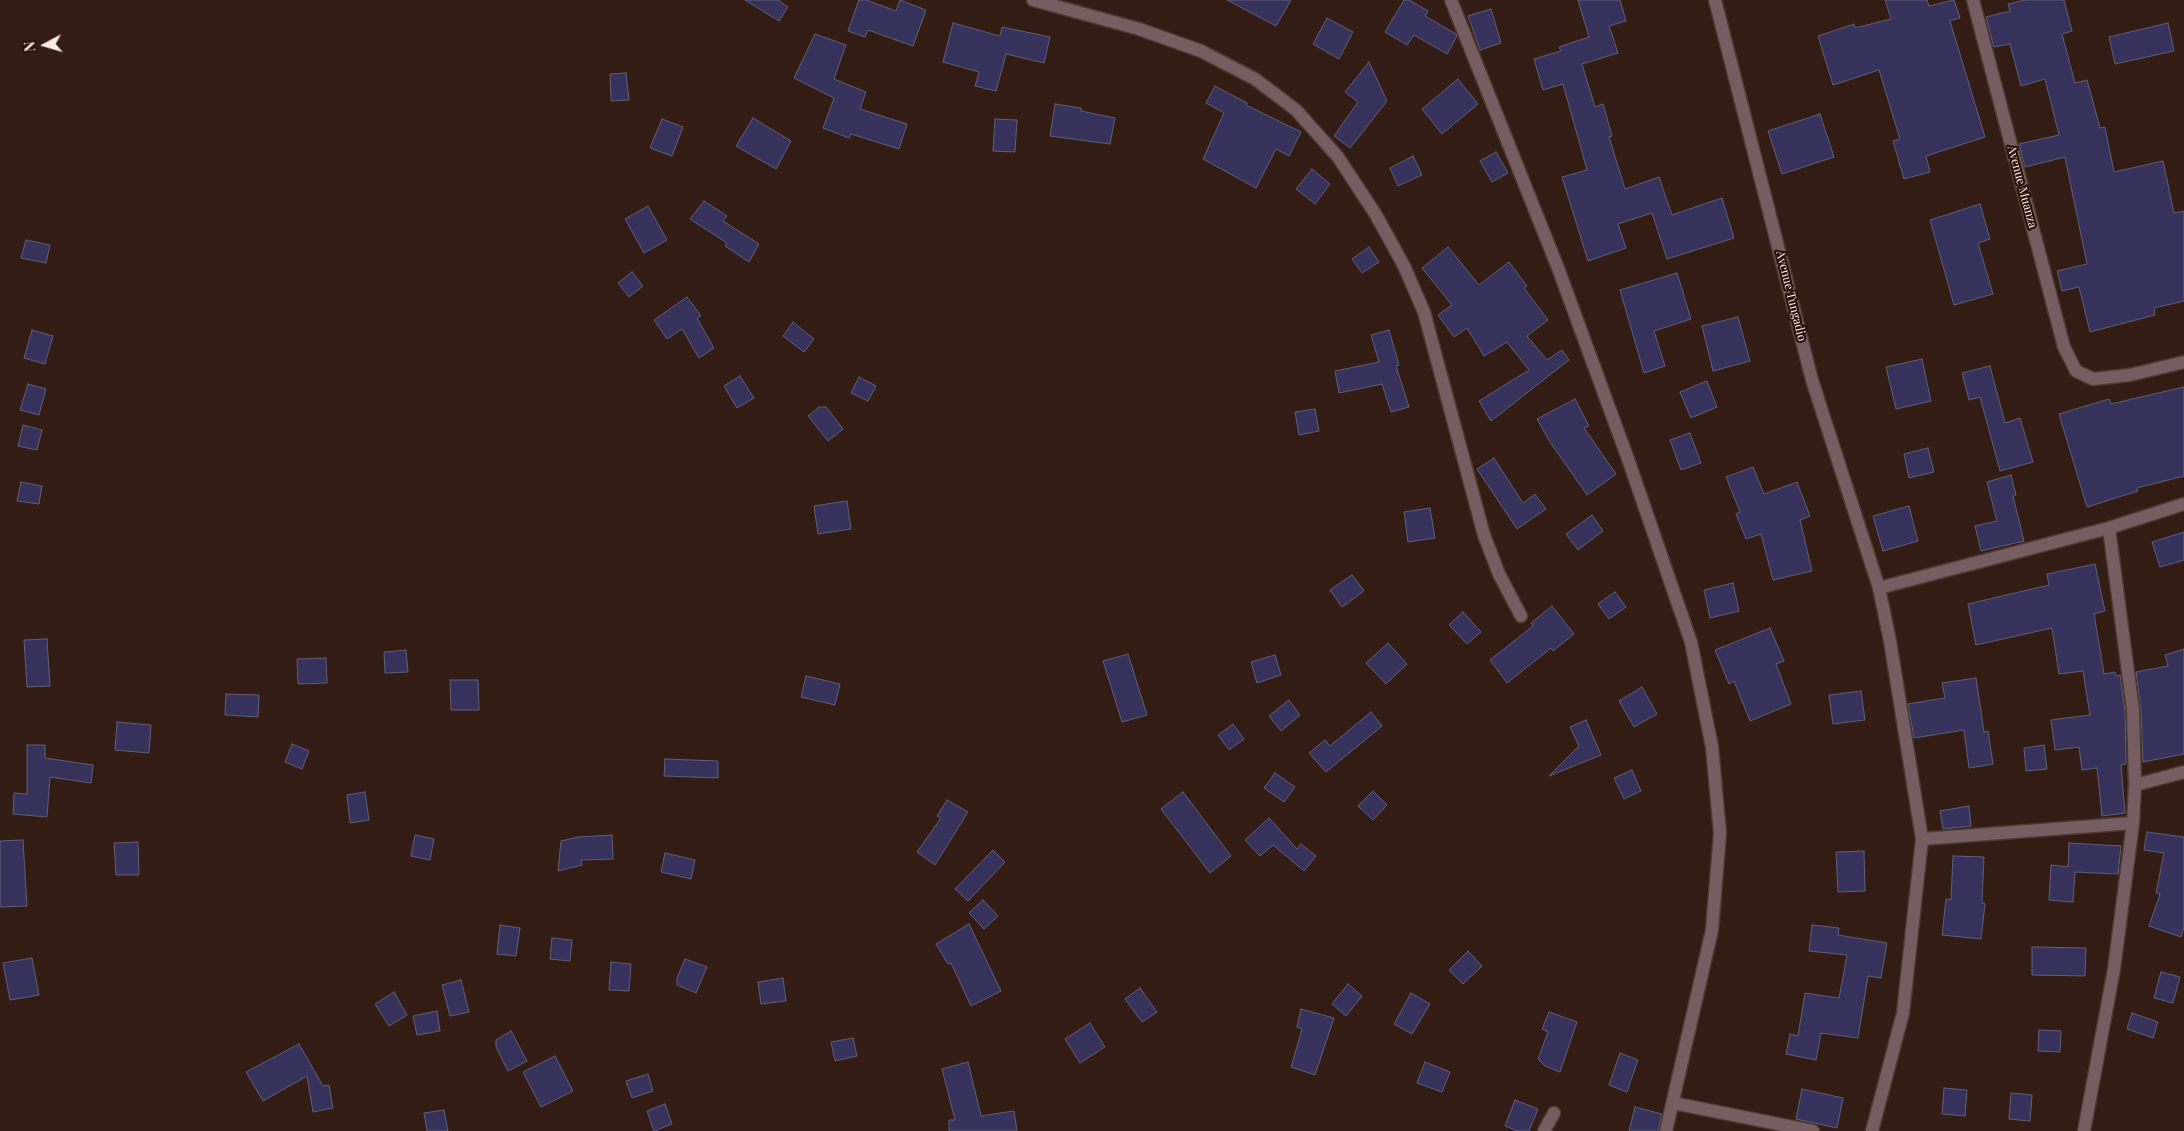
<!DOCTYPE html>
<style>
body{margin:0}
#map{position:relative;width:2184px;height:1131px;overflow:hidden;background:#321c13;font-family:"Playfair Display",serif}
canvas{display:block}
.north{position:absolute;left:20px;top:20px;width:50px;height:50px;-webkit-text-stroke:4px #28130a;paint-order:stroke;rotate:264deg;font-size:14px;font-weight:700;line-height:20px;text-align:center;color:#fcece6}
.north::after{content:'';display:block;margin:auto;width:18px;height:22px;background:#fcece6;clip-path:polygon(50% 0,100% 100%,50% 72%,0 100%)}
</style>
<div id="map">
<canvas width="2184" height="1131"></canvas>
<div class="north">N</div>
</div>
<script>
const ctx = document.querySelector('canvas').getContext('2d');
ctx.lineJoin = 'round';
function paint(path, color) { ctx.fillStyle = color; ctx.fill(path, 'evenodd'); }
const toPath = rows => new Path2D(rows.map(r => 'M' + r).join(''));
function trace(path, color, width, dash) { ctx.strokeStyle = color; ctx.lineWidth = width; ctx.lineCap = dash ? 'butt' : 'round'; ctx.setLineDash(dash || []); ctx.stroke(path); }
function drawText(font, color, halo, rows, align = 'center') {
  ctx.font = font + ' "Playfair Display",serif'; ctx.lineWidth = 4.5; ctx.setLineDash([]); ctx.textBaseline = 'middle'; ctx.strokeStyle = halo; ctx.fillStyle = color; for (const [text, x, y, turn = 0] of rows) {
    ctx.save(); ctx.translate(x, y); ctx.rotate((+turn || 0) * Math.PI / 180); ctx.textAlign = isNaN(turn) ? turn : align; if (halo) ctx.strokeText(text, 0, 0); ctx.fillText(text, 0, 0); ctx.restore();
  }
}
const building = toPath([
 [745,0,778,0,788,7,779,21,745,0],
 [859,0,866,0,896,11,900,0,926,10,913,46,868,30,865,37,848,31,859,0],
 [1227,0,1291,0,1276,26,1227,0],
 [1404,0,1409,0,1428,11,1425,16,1456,34,1457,36,1447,54,1414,35,1407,45,1385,32,1404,0],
 [1578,0,1620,0,1626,21,1609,26,1618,53,1582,64,1595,107,1603,104,1612,136,1609,137,1625,189,1659,177,1672,215,1722,198,1734,238,1667,259,1652,213,1618,224,1626,248,1588,261,1562,177,1587,170,1563,84,1543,90,1534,59,1561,51,1559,47,1589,37,1578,0],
 [1885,0,1927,0,1929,6,1954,0,1960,18,1950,21,1985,137,1926,156,1930,172,1904,179,1893,141,1900,139,1879,70,1833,85,1818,36,1854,24,1855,28,1891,19,1885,0],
 [2025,0,2064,0,2072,31,2062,34,2075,83,2087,80,2100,128,2105,127,2114,172,2163,161,2174,213,2184,211,2184,301,2154,308,2155,315,2090,332,2079,287,2062,291,2057,271,2087,264,2065,157,2025,167,2019,144,2059,135,2045,79,2021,86,2010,44,1994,47,1986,17,2010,11,2008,4,2025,0],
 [1491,9,1501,43,1480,50,1468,16,1491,9],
 [1327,18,1353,32,1339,59,1313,44,1327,18],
 [953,23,1000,36,1002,27,1050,37,1044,63,1006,54,996,91,975,86,979,72,943,62,953,23],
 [2168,23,2174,51,2115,64,2109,37,2168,23],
 [815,34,846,45,834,79,866,92,860,109,907,124,899,149,851,134,849,138,823,128,834,98,794,78,815,34],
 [1369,62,1387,101,1350,148,1334,136,1358,102,1345,92,1369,62],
 [626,73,629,100,611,101,610,74,626,73],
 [1458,79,1478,104,1442,134,1422,109,1458,79],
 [1215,86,1247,103,1246,105,1301,132,1289,156,1276,149,1256,188,1203,159,1224,113,1206,103,1215,86],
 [1055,104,1081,108,1081,111,1115,118,1110,144,1050,136,1055,104],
 [1820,114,1834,157,1782,174,1768,131,1820,114],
 [753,118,791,141,776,169,736,146,753,118],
 [662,119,683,127,672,156,650,148,662,119],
 [995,119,1017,120,1015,152,993,151,995,119],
 [1496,152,1508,173,1492,182,1480,161,1496,152],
 [1413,156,1422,175,1398,186,1390,168,1413,156],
 [1312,169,1330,184,1315,204,1296,189,1312,169],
 [704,201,727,216,723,221,759,244,749,262,725,246,727,243,690,219,704,201],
 [1980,204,1990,239,1978,243,1993,294,1954,305,1930,220,1980,204],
 [648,206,667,240,644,253,625,219,648,206],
 [26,240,50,245,46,263,21,258,26,240],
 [1369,247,1379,262,1362,273,1352,259,1369,247],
 [1448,247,1479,285,1509,262,1527,286,1524,288,1548,320,1527,336,1547,360,1562,350,1569,360,1491,421,1479,401,1529,370,1507,342,1484,356,1467,328,1454,337,1438,315,1452,305,1422,268,1448,247],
 [632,272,643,286,629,297,618,283,632,272],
 [1677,273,1691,319,1654,331,1665,366,1644,373,1620,290,1677,273],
 [687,297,701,316,697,318,714,348,699,358,682,329,667,339,654,320,687,297],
 [1738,317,1750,361,1713,371,1702,326,1738,317],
 [793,322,814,339,804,352,783,336,793,322],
 [32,330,53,336,45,364,24,358,32,330],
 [1389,330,1399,365,1396,366,1409,407,1391,412,1382,384,1339,393,1335,371,1379,362,1371,335,1389,330],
 [1922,359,1931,401,1896,409,1886,367,1922,359],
 [1990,366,2005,423,2020,418,2033,462,2000,471,1980,397,1969,400,1962,373,1990,366],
 [740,376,754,398,737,408,724,386,740,376],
 [859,377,876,386,868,401,851,393,859,377],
 [1707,381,1717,407,1691,418,1680,392,1707,381],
 [28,384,46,389,39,415,20,410,28,384],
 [2184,387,2184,476,2137,488,2138,491,2087,507,2059,414,2109,399,2111,404,2184,387],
 [1575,399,1589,426,1584,428,1616,474,1587,495,1550,442,1537,419,1575,399],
 [819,407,826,407,843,429,828,441,808,416,819,407],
 [1315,409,1319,431,1299,435,1295,412,1315,409],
 [23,425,42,430,37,450,18,446,23,425],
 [1690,433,1701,463,1681,470,1670,440,1690,433],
 [1928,448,1934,472,1909,478,1904,454,1928,448],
 [1494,458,1523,503,1535,494,1546,509,1517,529,1477,469,1494,458],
 [1753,467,1764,494,1797,482,1810,516,1800,520,1812,571,1773,580,1761,534,1746,539,1736,514,1740,512,1726,477,1753,467],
 [2011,475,2016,495,2013,496,2024,541,1981,551,1975,526,1997,521,1987,482,2011,475],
 [21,482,42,486,39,504,17,501,21,482],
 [847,501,851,529,818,534,814,506,847,501],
 [1909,506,1918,541,1883,551,1873,516,1909,506],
 [1430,508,1435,538,1408,542,1404,512,1430,508],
 [1592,515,1603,531,1578,550,1566,534,1592,515],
 [2184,532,2184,560,2160,567,2152,542,2184,532],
 [2095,564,2105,611,2094,614,2104,674,2115,672,2116,676,2120,675,2125,711,2126,764,2121,765,2125,813,2102,816,2097,768,2082,770,2079,747,2055,750,2051,720,2090,715,2083,671,2059,674,2052,628,1976,645,1968,604,2049,585,2047,574,2095,564],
 [1352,575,1364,591,1342,607,1330,590,1352,575],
 [1733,583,1739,611,1710,618,1704,590,1733,583],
 [1615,592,1626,607,1609,619,1598,604,1615,592],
 [1552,606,1574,634,1553,651,1551,648,1507,683,1490,660,1533,626,1531,623,1552,606],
 [1463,612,1481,632,1467,644,1449,625,1463,612],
 [1770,628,1784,661,1776,664,1791,704,1750,721,1734,681,1729,684,1715,650,1770,628],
 [47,639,50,686,27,687,24,640,47,639],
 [1388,643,1407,664,1386,684,1366,663,1388,643],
 [2184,649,2184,754,2143,762,2141,710,2136,672,2168,666,2165,655,2184,649],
 [406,650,408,672,385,673,384,652,406,650],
 [1128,654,1147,715,1122,722,1103,661,1128,654],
 [1275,655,1281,675,1257,683,1251,662,1275,655],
 [326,658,327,683,298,684,297,659,326,658],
 [806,676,840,684,835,705,801,697,806,676],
 [1976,678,1984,732,1988,731,1993,764,1969,768,1964,730,1914,738,1908,704,1945,698,1942,683,1976,678],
 [450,680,478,680,479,710,451,710,450,680],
 [1642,687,1657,714,1634,727,1619,701,1642,687],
 [1861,691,1865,720,1833,724,1829,695,1861,691],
 [226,694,259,695,258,717,225,715,226,694],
 [1289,700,1300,715,1281,731,1269,716,1289,700],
 [1371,712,1382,726,1326,772,1309,753,1325,740,1330,746,1371,712],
 [1586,720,1601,755,1549,776,1579,746,1570,727,1586,720],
 [117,722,151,725,149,753,115,750,117,722],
 [1233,724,1244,739,1229,750,1218,735,1233,724],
 [292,744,309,751,302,769,285,762,292,744],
 [27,745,45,745,45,758,93,765,91,783,50,777,47,817,13,814,14,793,27,794,27,745],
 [2044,745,2047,769,2026,771,2024,748,2044,745],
 [665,759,718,761,718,778,664,776,665,759],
 [1632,770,1641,791,1624,799,1614,778,1632,770],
 [1275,773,1295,787,1284,802,1264,788,1275,773],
 [1373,791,1387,805,1373,820,1358,806,1373,791],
 [365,792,369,820,350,823,347,795,365,792],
 [1183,792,1231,856,1210,873,1161,809,1183,792],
 [947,800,968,812,935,865,917,852,941,818,937,816,947,800],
 [1969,806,1971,826,1943,829,1940,811,1969,806],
 [1269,818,1297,849,1301,844,1316,856,1304,871,1273,845,1260,856,1245,840,1269,818],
 [2147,832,2184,837,2184,927,2181,937,2149,926,2160,894,2156,893,2164,853,2144,850,2147,832],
 [415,835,434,839,430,860,411,856,415,835],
 [612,835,613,859,581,860,582,865,558,871,561,841,578,837,612,835],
 [23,840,27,906,0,907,0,841,23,840],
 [138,842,139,875,116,875,114,843,138,842],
 [2069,843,2121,846,2118,874,2075,872,2073,902,2049,900,2051,865,2068,867,2069,843],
 [993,850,1005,862,968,901,955,889,993,850],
 [1864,851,1865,891,1838,892,1836,852,1864,851],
 [665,853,695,860,691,879,661,872,665,853],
 [1953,856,1984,857,1982,903,1985,904,1981,939,1942,935,1946,899,1951,900,1953,856],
 [983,900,998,916,984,929,969,913,983,900],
 [969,924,1001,991,971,1006,951,963,948,964,936,944,969,924],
 [500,925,520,928,516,956,497,954,500,925],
 [1812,925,1839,928,1838,935,1887,943,1881,978,1868,976,1858,1038,1821,1033,1816,1060,1786,1054,1790,1034,1798,1036,1805,993,1839,998,1847,955,1809,951,1812,925],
 [552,938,572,940,570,961,550,959,552,938],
 [2032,947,2086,948,2085,976,2032,975,2032,947],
 [1468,951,1482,966,1463,984,1449,970,1468,951],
 [32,958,39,995,10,1000,3,963,32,958],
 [685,959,707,967,696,993,677,985,677,978,685,959],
 [611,962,631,964,629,991,609,990,611,962],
 [2161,972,2180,977,2173,1003,2154,998,2161,972],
 [783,978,786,1001,761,1004,758,982,783,978],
 [461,980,469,1012,450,1016,442,985,461,980],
 [1348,984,1362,996,1346,1016,1332,1004,1348,984],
 [1140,988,1157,1012,1142,1022,1125,999,1140,988],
 [394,992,407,1015,389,1026,375,1004,394,992],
 [1411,993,1430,1004,1412,1034,1394,1024,1411,993],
 [1301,1009,1334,1018,1315,1075,1291,1067,1302,1029,1297,1027,1301,1009],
 [437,1011,440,1031,417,1035,413,1016,437,1011],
 [1549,1012,1577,1022,1560,1072,1545,1066,1538,1059,1548,1032,1542,1029,1549,1012],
 [2132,1013,2158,1022,2153,1038,2127,1029,2132,1013],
 [1090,1023,1105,1047,1080,1063,1065,1039,1090,1023],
 [2039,1030,2061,1031,2060,1052,2038,1051,2039,1030],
 [511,1031,527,1061,508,1071,496,1047,496,1040,511,1031],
 [853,1038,857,1056,835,1061,831,1042,853,1038],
 [299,1044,323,1086,329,1085,333,1108,313,1112,307,1076,263,1101,246,1072,299,1044],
 [1620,1053,1638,1060,1627,1092,1609,1085,1620,1053],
 [555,1056,573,1091,541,1107,523,1072,555,1056],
 [968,1062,981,1116,1014,1111,1017,1131,949,1131,949,1120,955,1120,942,1069,968,1062],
 [1425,1062,1450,1072,1442,1092,1417,1083,1425,1062],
 [648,1074,653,1091,632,1098,626,1081,648,1074],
 [1944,1088,1967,1090,1965,1116,1942,1114,1944,1088],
 [1802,1089,1843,1098,1837,1128,1796,1119,1802,1089],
 [2011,1093,2032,1095,2030,1121,2009,1119,2011,1093],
 [1515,1100,1538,1109,1529,1131,1518,1131,1505,1126,1515,1100],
 [665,1104,672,1124,654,1131,647,1111,665,1104],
 [1635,1107,1662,1114,1658,1131,1629,1131,1635,1107],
 [444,1110,448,1131,427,1131,424,1113,444,1110]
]);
const minor = toPath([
 [1033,0,1139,29,1201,51,1255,79,1296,110,1338,157,1376,215,1404,266,1424,312,1484,535,1499,574,1521,616],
 [1451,0,1558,268,1628,459,1691,642,1712,747,1720,833,1712,930,1666,1131],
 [1715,0,1812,380,1879,588,1890,641,1922,839,1903,1013,1872,1131],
 [1973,0,2064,347,2076,371,2093,379,2130,375,2184,362],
 [1879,588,2109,528,2184,504],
 [2135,785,2184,772],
 [1922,839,2133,823],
 [1673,1103,1813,1131],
 [1544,1131,1554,1113],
 [2084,1131,2114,969,2133,823,2135,785,2133,710,2109,528]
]);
const streetNames = [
 ["Avenue Muanza",2022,187,75],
 ["Avenue Tungadio",1791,296,76]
];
paint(building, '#36325c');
trace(building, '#616078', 1);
trace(minor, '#4e3931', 15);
trace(minor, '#755d61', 12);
drawText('12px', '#fcece6', '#28130a', streetNames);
</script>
